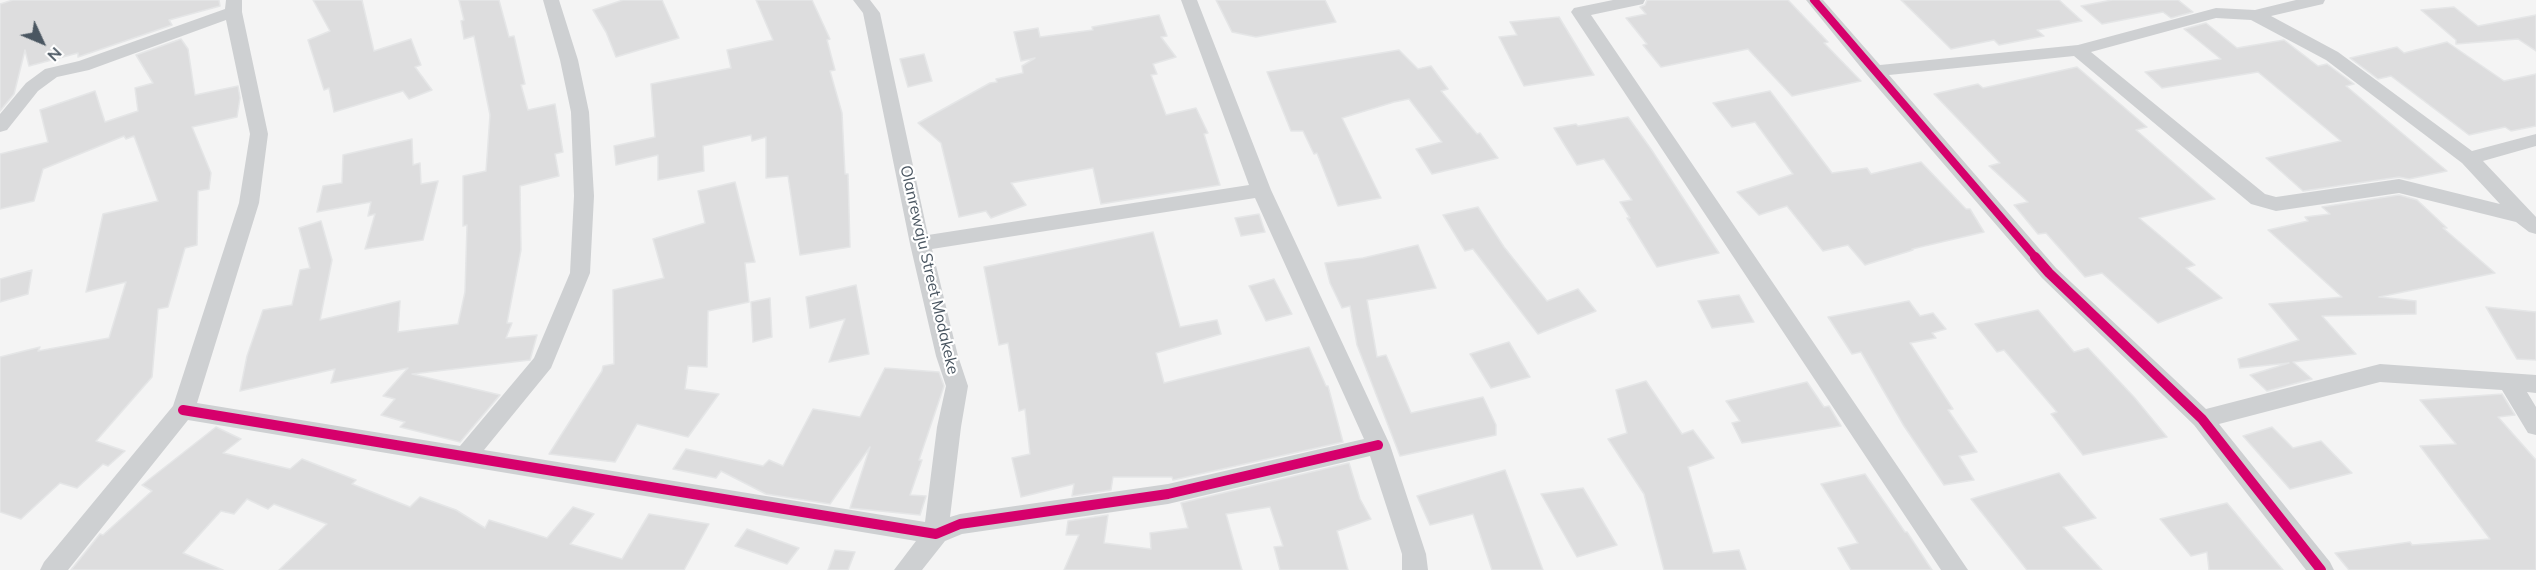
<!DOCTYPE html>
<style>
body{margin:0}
#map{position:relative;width:2536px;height:570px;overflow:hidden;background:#f4f4f4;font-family:Mulish,sans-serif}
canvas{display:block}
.north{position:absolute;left:12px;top:12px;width:60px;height:60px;-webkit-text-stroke:4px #fff;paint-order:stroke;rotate:134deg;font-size:16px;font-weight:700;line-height:24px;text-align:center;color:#4a5661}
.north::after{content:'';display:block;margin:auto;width:21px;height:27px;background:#4a5661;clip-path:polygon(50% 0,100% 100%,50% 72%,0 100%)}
</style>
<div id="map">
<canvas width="2536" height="570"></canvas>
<div class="north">N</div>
</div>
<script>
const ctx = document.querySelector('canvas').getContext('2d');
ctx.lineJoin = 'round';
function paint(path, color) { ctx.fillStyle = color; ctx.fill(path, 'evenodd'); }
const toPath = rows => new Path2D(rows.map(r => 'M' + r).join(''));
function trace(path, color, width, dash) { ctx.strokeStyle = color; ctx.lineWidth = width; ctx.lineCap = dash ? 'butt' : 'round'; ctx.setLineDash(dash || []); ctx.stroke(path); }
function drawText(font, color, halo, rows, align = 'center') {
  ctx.font = font + ' Mulish,sans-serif'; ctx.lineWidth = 4.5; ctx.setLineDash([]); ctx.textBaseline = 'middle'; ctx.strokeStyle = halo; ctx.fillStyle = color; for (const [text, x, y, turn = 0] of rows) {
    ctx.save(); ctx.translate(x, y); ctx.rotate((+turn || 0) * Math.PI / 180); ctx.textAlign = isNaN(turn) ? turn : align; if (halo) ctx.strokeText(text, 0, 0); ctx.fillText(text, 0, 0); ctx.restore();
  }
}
const building = toPath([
 [13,0,219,0,220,6,169,20,172,25,78,57,78,53,29,66,25,50,14,94,0,111,0,4,13,0],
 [313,0,362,0,374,51,411,39,421,65,415,67,432,90,409,99,403,91,334,112,329,88,324,90,308,40,330,31,313,0],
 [459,0,499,0,509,37,514,36,525,84,521,85,528,110,555,104,563,152,555,154,559,176,520,186,521,250,507,323,512,323,506,338,537,335,530,360,412,374,500,395,460,442,400,427,405,422,381,415,395,399,383,396,408,368,331,383,335,369,240,391,247,356,263,310,292,305,300,270,310,268,299,228,321,221,332,260,320,320,400,301,398,332,458,324,465,292,467,225,463,226,463,176,486,171,490,115,474,36,464,39,461,21,464,20,459,0],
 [623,0,662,0,679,38,616,57,606,32,593,10,623,0],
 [756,0,812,0,830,39,827,40,835,70,830,71,842,113,845,174,848,174,850,247,800,255,788,176,766,178,766,137,752,141,751,135,703,146,704,171,658,180,658,155,616,165,614,146,655,137,651,84,731,68,727,50,773,40,756,0],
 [1216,0,1325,0,1336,22,1256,37,1232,32,1216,0],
 [1647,0,1788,0,1828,42,1824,43,1861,81,1792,96,1748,49,1661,67,1643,45,1647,44,1626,18,1646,14,1640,7,1645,5,1647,0],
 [1901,0,2059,0,2082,21,2037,30,2044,36,1999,45,1994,40,1951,49,1901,0],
 [2112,0,2178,0,2193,12,2171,18,2163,12,2102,24,2081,6,2112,0],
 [2454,7,2478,26,2536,15,2536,51,2518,39,2456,44,2456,40,2421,10,2454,7],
 [1159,15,1167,36,1161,37,1176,57,1153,64,1157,74,1151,75,1166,115,1196,108,1208,133,1204,134,1220,185,1101,204,1093,168,1011,183,1026,205,991,218,986,211,959,217,941,143,918,123,990,83,997,82,996,79,1023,73,1022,66,1035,58,1021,61,1014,32,1038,28,1040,37,1093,30,1092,27,1159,15],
 [1559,17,1594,75,1524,86,1499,37,1517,35,1510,22,1559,17],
 [2206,23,2237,48,2284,40,2318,66,2327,64,2354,84,2346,86,2447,171,2409,179,2399,177,2303,191,2266,158,2341,141,2258,72,2162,88,2145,72,2221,59,2184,29,2206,23],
 [181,39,188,49,195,95,238,86,240,98,237,117,192,127,211,173,209,189,198,191,197,245,185,248,168,307,158,309,152,377,96,441,125,451,108,466,103,464,77,488,60,483,21,519,0,512,0,357,40,347,38,351,109,338,126,282,86,292,103,214,158,201,134,136,126,139,124,136,43,169,34,201,0,209,0,154,48,142,40,110,95,91,105,122,138,111,135,88,153,83,136,55,181,39],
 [2447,42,2504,81,2536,74,2536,126,2511,131,2505,127,2469,135,2391,76,2378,79,2350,58,2397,47,2404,53,2447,42],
 [1399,50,1418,69,1431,66,1448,89,1441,91,1477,134,1480,133,1498,158,1432,174,1416,149,1442,142,1409,99,1394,102,1342,118,1381,198,1338,206,1317,153,1314,154,1303,131,1291,131,1267,72,1399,50],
 [924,54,932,81,908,87,900,59,924,54],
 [2077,67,2147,127,2136,130,2215,199,2139,218,2195,265,2186,268,2222,298,2158,323,2102,273,2085,277,2046,233,2038,234,2014,205,2028,202,1989,166,2000,163,1934,94,1978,84,1983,88,2077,67],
 [1770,91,1832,173,1867,168,1871,174,1921,162,1966,209,1970,209,1984,232,1912,249,1913,250,1865,265,1848,245,1823,251,1787,206,1759,215,1737,192,1793,174,1755,122,1732,127,1713,103,1770,91],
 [1628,117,1651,149,1719,253,1657,267,1627,218,1630,218,1620,202,1632,200,1604,159,1577,165,1554,128,1576,124,1578,126,1628,117],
 [412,139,413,165,420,163,421,184,438,181,423,240,365,249,375,214,368,216,371,202,317,212,323,186,342,183,343,155,412,139],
 [735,182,755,262,745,263,749,302,708,311,707,367,688,366,685,389,719,394,688,437,637,424,615,462,549,454,602,371,603,366,614,364,613,290,664,278,653,239,705,223,698,191,735,182],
 [2399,195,2417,200,2447,228,2443,228,2495,273,2379,297,2416,301,2416,314,2322,316,2356,354,2293,362,2312,379,2267,391,2250,375,2289,363,2240,368,2238,359,2299,340,2269,304,2342,297,2268,230,2308,221,2305,217,2330,214,2322,207,2399,195],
 [1478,207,1504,247,1547,301,1578,289,1596,311,1538,334,1473,249,1465,251,1443,215,1478,207],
 [1259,214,1265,232,1241,236,1235,218,1259,214],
 [1153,232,1180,327,1217,320,1221,334,1156,353,1164,383,1309,347,1326,386,1328,386,1343,442,1173,480,1172,477,1113,477,1111,490,1072,496,1074,484,1021,497,1012,458,1030,454,1025,409,1019,411,1008,343,999,345,984,267,1153,232],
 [1418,245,1436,288,1367,300,1377,357,1386,355,1411,413,1483,397,1496,425,1496,435,1400,456,1357,345,1350,306,1342,308,1330,283,1325,263,1363,258,1418,245],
 [32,270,28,294,0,302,0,279,32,270],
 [1274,279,1292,314,1266,321,1249,286,1274,279],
 [856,285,869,354,829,362,845,319,810,328,806,297,856,285],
 [1739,295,1754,322,1712,328,1698,301,1739,295],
 [770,298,772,337,753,342,751,302,770,298],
 [1909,301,1920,316,1933,313,1946,329,1932,333,1936,338,1910,343,1953,409,1948,410,1977,452,1959,456,1974,480,1944,485,1904,426,1861,352,1852,354,1828,317,1909,301],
 [2486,307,2536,312,2536,360,2517,359,2486,307],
 [2038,310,2074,352,2088,348,2134,397,2167,437,2083,455,2051,414,2057,412,2004,350,1997,352,1975,324,2038,310],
 [1509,342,1530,377,1491,388,1470,354,1509,342],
 [885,368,939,372,944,386,919,460,922,460,910,495,926,496,920,515,850,508,870,447,830,504,766,494,721,471,716,478,673,469,686,449,763,466,769,460,783,466,813,409,860,417,885,368],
 [1646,381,1682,434,1693,430,1714,458,1688,467,1713,553,1739,550,1746,570,1664,570,1644,494,1608,439,1627,433,1616,390,1646,381],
 [1807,382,1824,407,1829,406,1841,426,1742,443,1732,423,1740,421,1726,401,1807,382],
 [2502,394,2515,415,2498,417,2536,460,2536,570,2349,570,2335,553,2410,542,2412,545,2490,539,2420,446,2456,444,2420,400,2502,394],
 [216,427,241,439,223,453,290,469,302,459,356,480,352,484,410,507,420,497,456,510,485,528,489,520,547,538,573,507,594,514,570,544,622,559,649,514,709,524,684,570,279,570,327,524,274,504,268,509,247,499,234,514,221,511,183,553,223,570,71,570,100,534,103,535,152,491,142,485,216,427],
 [2272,427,2293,448,2321,441,2352,473,2290,489,2243,436,2272,427],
 [1349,463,1360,499,1371,519,1337,531,1348,570,1280,570,1274,547,1283,546,1270,507,1226,514,1242,570,1064,570,1079,535,1066,535,1068,521,1108,515,1104,543,1151,549,1150,533,1188,528,1181,503,1349,463],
 [1505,470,1543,570,1492,570,1473,514,1430,525,1417,496,1505,470],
 [2059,473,2096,518,2063,527,2102,570,2027,570,1971,499,2059,473],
 [1865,474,1905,532,1907,532,1932,570,1851,570,1838,548,1858,543,1821,484,1865,474],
 [1583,488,1617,545,1577,557,1541,494,1583,488],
 [2227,503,2283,570,2209,570,2207,552,2191,556,2160,519,2227,503],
 [747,529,799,548,787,564,735,546,747,529],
 [835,550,855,552,848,570,828,570,835,550]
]);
const street = toPath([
 [226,0,242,0,242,12,268,134,259,203,197,403,460,446,534,358,570,273,574,196,571,112,560,60,543,0,559,0,578,60,589,112,594,196,590,273,551,368,484,450,925,522,937,427,946,386,936,356,910,244,863,13,853,0,870,0,880,13,928,235,1249,185,1181,0,1197,0,1271,190,1390,445,1426,554,1428,570,1402,570,1402,554,1370,456,1168,504,962,534,945,541,922,570,894,570,916,541,188,420,68,570,40,570,44,562,173,406,239,203,250,134,226,20,89,70,57,77,38,91,7,130,0,132,0,114,26,83,45,69,79,61,225,9,226,0],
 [1255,198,1364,439,1168,484,960,514,950,517,961,427,968,386,958,356,932,249,1255,198],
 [1613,0,1645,0,1643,4,1591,15,1968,570,1941,570,1571,12,1574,8,1613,0],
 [1806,0,1823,0,1880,65,2078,45,2216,8,2255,10,2296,0,2325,0,2323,4,2271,16,2338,52,2472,151,2536,134,2536,146,2483,161,2536,217,2536,234,2529,232,2516,222,2399,193,2276,211,2251,204,2074,56,1889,75,2056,268,2206,409,2380,364,2536,375,2536,393,2527,392,2536,407,2536,435,2528,433,2502,390,2380,382,2219,424,2330,562,2334,570,2306,570,2194,425,2042,278,1867,75,1806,0],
 [2216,18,2251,20,2326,60,2462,163,2500,204,2399,179,2276,197,2265,194,2091,52,2216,18]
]);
const cyclewayFar1 = toPath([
 [1814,0,2036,258]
]);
const cycleway = toPath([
 [2035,257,2049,273,2202,419,2321,570],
 [183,410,936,534,960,524,1168,494,1378,445]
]);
const streetNames = [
 ["Olanrewaju Street Modakeke",929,270,77]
];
paint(building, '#ddddde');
trace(building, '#e5e6e7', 1.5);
paint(street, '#ced0d2');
trace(cyclewayFar1, '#d6006c', 8);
trace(cycleway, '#d6006c', 10);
drawText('16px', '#4a5661', '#fff', streetNames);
</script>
